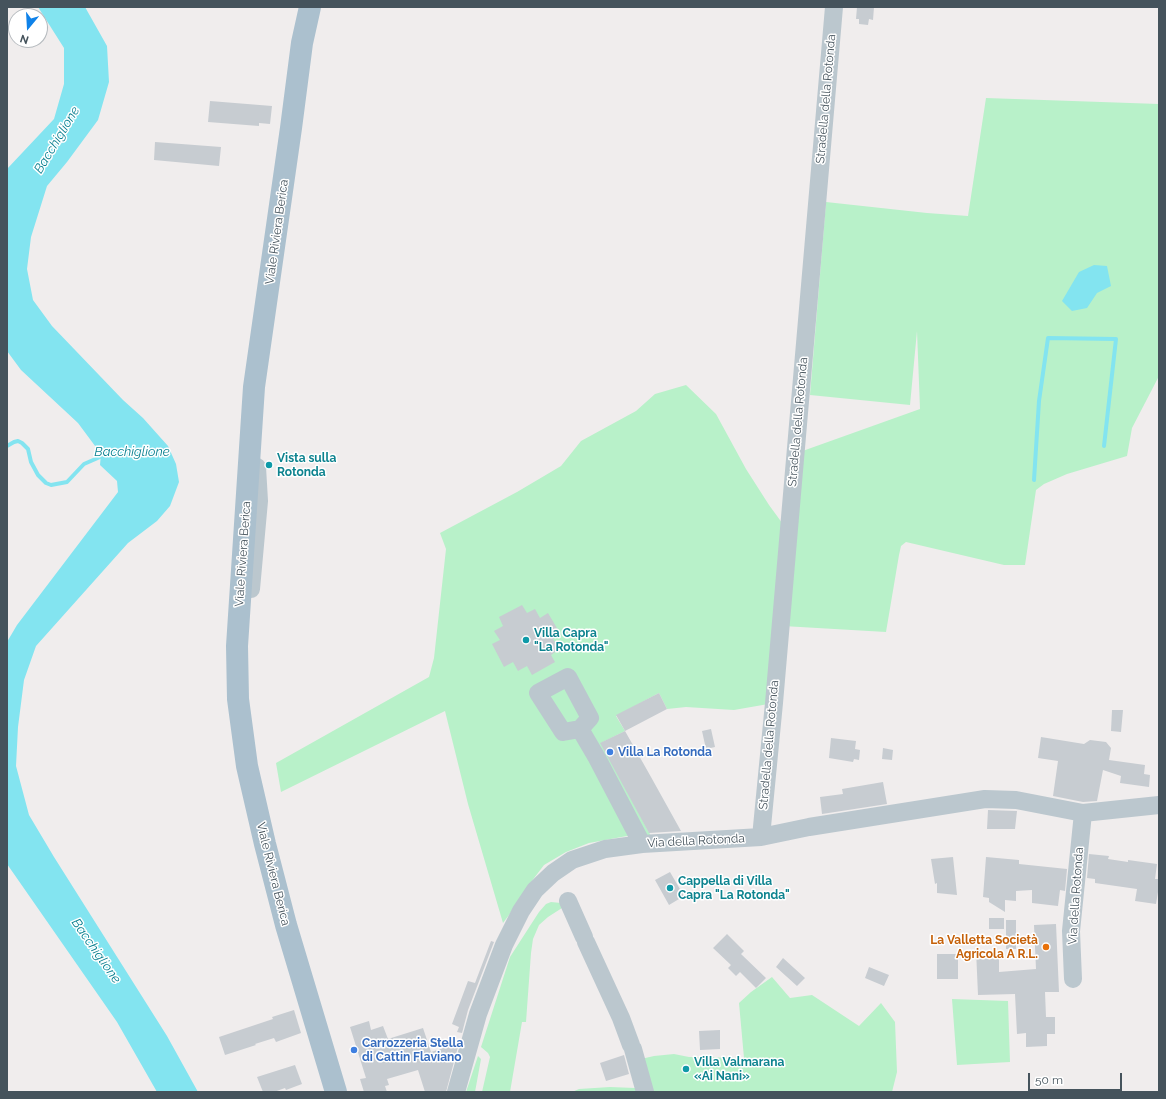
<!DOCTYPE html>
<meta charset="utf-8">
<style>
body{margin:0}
#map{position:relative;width:1166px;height:1099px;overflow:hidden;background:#f0eded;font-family:Raleway,sans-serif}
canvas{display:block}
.frame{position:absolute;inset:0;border:8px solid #45535c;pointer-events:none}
.north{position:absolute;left:8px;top:8px;width:40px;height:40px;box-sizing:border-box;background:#fff;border:1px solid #b5babe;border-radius:50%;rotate:198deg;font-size:11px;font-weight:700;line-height:16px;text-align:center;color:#45535c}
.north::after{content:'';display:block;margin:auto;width:14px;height:18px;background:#0f82e9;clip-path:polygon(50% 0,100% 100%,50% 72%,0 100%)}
.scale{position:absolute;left:1028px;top:1073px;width:94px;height:18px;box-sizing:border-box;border:2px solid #45535c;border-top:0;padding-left:5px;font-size:12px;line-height:14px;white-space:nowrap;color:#45535c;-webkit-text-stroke:3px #fff;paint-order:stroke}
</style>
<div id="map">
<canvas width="1166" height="1099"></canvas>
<div class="frame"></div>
<div class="north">N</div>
<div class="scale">50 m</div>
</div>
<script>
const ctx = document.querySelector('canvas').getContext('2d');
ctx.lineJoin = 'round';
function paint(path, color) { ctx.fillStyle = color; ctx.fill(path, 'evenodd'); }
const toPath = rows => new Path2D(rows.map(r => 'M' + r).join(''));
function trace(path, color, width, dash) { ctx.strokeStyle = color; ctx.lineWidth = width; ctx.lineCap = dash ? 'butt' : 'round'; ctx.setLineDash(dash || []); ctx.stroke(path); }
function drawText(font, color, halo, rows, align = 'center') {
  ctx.font = font + ' Raleway,sans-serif'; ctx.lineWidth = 3; ctx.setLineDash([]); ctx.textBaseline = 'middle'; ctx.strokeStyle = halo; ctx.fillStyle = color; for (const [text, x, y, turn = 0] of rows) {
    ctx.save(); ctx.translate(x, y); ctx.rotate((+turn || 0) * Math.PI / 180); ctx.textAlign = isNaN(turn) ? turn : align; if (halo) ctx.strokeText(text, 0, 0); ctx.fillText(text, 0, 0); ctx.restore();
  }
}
const green = toPath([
 [986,98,1159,104,1159,376,1132,428,1127,456,1067,474,1044,484,1036,490,1025,565,1004,565,906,542,901,546,899,555,886,632,783,626,797,453,920,409,917,331,910,405,810,395,826,202,927,213,968,216],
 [686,385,716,414,746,469,769,505,788,531,774,703,734,710,686,707,667,709,659,693,616,716,625,731,601,743,651,836,627,836,589,843,566,852,544,865,525,890,509,915,503,923,468,804,445,711,281,792,276,763,429,677,434,658,446,549,440,533,517,492,561,466,581,441,636,411,655,394],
 [551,902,561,903,562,908,548,917,539,925,533,939,531,953,526,1022,522,1022,510,1092,482,1092,490,1057,488,1053,481,1047,510,957,539,912,546,904],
 [772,977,790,998,812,995,859,1026,881,1003,895,1022,897,1072,892,1092,649,1092,641,1059,654,1056,674,1054,689,1057,744,1058,739,1003,751,992],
 [952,999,1008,1001,1010,1062,957,1065],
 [478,1056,481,1059,475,1092,466,1092],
 [610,1087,635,1088,639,1092,572,1092,579,1089]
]);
const water = toPath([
 [38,7,85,7,107,46,109,82,98,120,67,162,47,186,31,237,27,269,33,300,52,326,123,400,143,418,168,446,176,464,179,482,170,506,157,521,128,543,36,646,24,680,18,727,16,766,29,815,54,857,167,1036,198,1092,157,1092,117,1022,7,864,7,642,17,625,118,492,117,481,100,465,101,454,78,423,21,370,7,351,7,169,54,119,64,84,64,48],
 [1094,265,1107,266,1111,286,1097,293,1087,308,1072,311,1062,301,1079,272]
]);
const stream = toPath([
 [7,446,14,442,18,441,22,443,28,449,31,462,38,475,46,483,51,485,67,482,84,464,100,457],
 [1034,480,1039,401,1048,338,1116,339,1104,446]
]);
const building = toPath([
 [857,7,874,7,873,20,869,19,868,25,859,24,859,19,856,19],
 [210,101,272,106,270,124,259,123,259,126,208,122],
 [155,142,221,147,219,166,154,160],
 [522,605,527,613,535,609,540,618,548,613,561,635,553,639,559,649,551,655,555,662,532,675,527,666,518,671,513,662,504,667,492,644,500,640,494,631,503,626,499,617],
 [659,693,667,709,625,731,616,715],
 [1112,710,1123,710,1121,732,1111,731],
 [711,729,715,747,706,749,702,731],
 [625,731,651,777,681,831,649,833,600,743],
 [1041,737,1084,744,1090,740,1106,742,1111,748,1109,760,1145,765,1144,774,1150,775,1149,787,1120,783,1121,776,1103,770,1097,801,1083,802,1053,796,1058,761,1038,758],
 [831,738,856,741,855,749,860,750,859,760,854,759,853,762,829,758],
 [883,748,893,750,892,760,882,759],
 [883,782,887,804,822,814,820,797,843,794,842,789],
 [988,810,1017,811,1015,829,987,829],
 [1089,854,1109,856,1108,859,1128,862,1128,860,1157,864,1155,879,1159,879,1159,886,1156,904,1135,901,1137,889,1095,883,1095,879,1087,878],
 [953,857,957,895,937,893,937,883,935,884,931,859],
 [986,857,1019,860,1019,864,1067,869,1065,891,1060,890,1058,906,1032,903,1032,890,1016,891,1016,901,1005,900,1005,912,989,902,989,898,983,897],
 [670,872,684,896,669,905,655,880],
 [989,918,1004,918,1004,929,989,929],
 [1006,920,1016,920,1016,949,1006,949],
 [1056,924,1059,992,1045,992,1046,1017,1055,1017,1055,1034,1047,1034,1047,1046,1026,1047,1026,1033,1017,1034,1015,994,978,995,976,950,999,952,999,972,1036,969,1034,925],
 [727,934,744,951,741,954,766,978,756,988,740,972,736,976,728,968,731,965,713,948],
 [491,941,494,942,468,1010,462,1033,457,1032,459,1027,452,1024,468,981,475,983],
 [937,954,958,954,958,979,937,979],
 [783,958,805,978,797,986,776,967],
 [869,967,889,975,884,986,865,978],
 [294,1010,301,1033,276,1042,274,1038,255,1044,256,1045,225,1055,219,1037,273,1019,272,1017],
 [369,1021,371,1030,383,1026,388,1039,423,1028,431,1052,459,1043,446,1092,425,1092,418,1070,387,1079,389,1085,385,1086,387,1092,364,1092,360,1079,366,1078,350,1027],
 [720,1030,720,1049,700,1050,699,1031],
 [624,1055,629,1074,606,1081,600,1063],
 [295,1065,302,1084,286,1090,285,1088,274,1092,263,1092,257,1077]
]);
const minor = toPath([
 [251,589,259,501,257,467],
 [580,729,563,732,538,693,568,677,590,718,580,729,597,758,642,844],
 [761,837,774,703,834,7],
 [568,901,584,937],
 [586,942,621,1018,631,1045],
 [1073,979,1071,931,1083,813],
 [633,1049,645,1092],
 [456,1092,478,1014,504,945,521,911,535,890,553,873,572,860,605,849,642,844,761,837,809,827,985,799,1016,800,1083,813,1159,805]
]);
const major = toPath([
 [310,7,302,43,291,128,254,387,237,646,238,699,247,766,265,844,286,925,336,1092]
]);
const markers = [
 [269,465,4,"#0f9aa8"],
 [526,640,4,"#0f9aa8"],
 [610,752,4,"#3f7fe0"],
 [670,888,4,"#0f9aa8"],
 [1046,947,4,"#e8710a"],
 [354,1050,4,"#3f7fe0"],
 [686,1069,4,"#0f9aa8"]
];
const streetNames = [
 ["Stradella della Rotonda",826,99,-85],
 ["Viale Riviera Berica",277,232,-82],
 ["Stradella della Rotonda",798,422,-85],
 ["Viale Riviera Berica",243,554,-86],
 ["Stradella della Rotonda",769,745,-85],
 ["Via della Rotonda",696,841,-3],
 ["Viale Riviera Berica",273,874,76],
 ["Via della Rotonda",1076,896,-86]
];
const cultureNames = [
 ["Vista sulla",277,458],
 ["Rotonda",277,472],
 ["Villa Capra",534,633],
 ["\"La Rotonda\"",534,647],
 ["Cappella di Villa",678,881],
 ["Capra \"La Rotonda\"",678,895],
 ["Villa Valmarana",694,1062],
 ["«Ai Nani»",694,1076]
];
const shopNames = [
 ["Villa La Rotonda",618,752],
 ["Carrozzeria Stella",362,1043],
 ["di Cattin Flaviano",362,1057]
];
const foodNames = [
 ["La Valletta Società",1038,940],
 ["Agricola A R.L.",1038,954]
];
const waterNames = [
 ["Bacchiglione",57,140,-59],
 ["Bacchiglione",132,452],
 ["Bacchiglione",96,951,55]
];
paint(green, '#b8f1c9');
paint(water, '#83e4f0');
trace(stream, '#83e4f0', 4);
paint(building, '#c7ccd1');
trace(minor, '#bbc7ce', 18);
trace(major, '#abc0ce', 22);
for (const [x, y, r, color] of markers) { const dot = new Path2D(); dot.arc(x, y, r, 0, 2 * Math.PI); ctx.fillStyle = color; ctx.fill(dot); trace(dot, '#fff', 1.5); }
drawText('12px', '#45535c', '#fff', streetNames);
drawText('bold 12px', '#0d838f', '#fff', cultureNames, 'left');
drawText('bold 12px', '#366cbe', '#fff', shopNames, 'left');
drawText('bold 12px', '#c56008', '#fff', foodNames, 'right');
drawText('italic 13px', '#077f8f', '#fff', waterNames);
</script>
